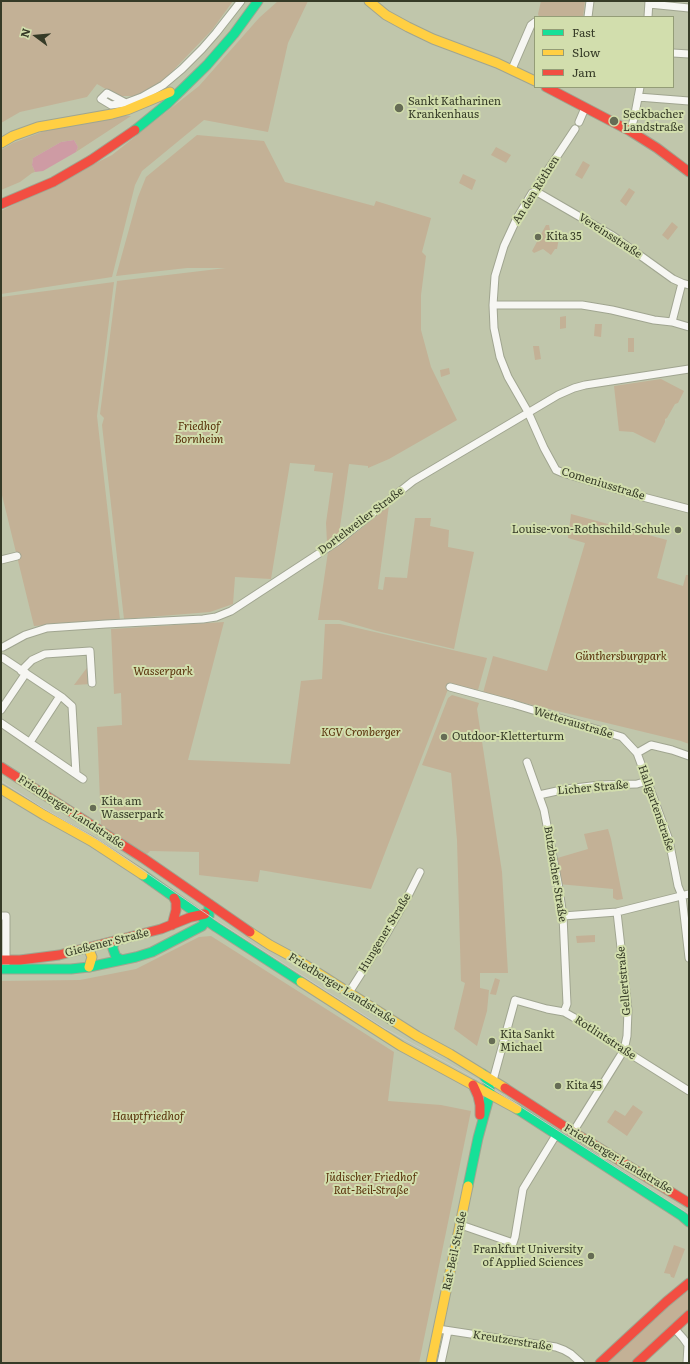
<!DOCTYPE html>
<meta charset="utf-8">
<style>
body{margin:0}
#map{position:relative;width:690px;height:1364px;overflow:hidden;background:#c0c6ab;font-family:Literata,serif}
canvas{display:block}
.frame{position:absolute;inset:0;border:2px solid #363b27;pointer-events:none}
.legend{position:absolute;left:534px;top:16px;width:140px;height:72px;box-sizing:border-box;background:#d2dead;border:1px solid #949d77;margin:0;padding:5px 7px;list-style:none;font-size:12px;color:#363b27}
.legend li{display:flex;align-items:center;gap:8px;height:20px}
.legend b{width:20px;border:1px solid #949d77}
.north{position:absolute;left:16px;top:16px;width:40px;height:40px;-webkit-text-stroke:3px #d2dead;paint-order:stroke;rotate:286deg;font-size:11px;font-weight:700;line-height:16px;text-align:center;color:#363b27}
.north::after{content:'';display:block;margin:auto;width:14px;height:18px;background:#363b27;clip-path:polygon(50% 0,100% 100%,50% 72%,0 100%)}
</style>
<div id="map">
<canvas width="690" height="1364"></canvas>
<div class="frame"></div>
<ul class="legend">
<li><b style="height:5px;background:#16e098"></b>Fast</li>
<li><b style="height:5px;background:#ffcf43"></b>Slow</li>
<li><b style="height:5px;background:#f24e42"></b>Jam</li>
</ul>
<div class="north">N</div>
</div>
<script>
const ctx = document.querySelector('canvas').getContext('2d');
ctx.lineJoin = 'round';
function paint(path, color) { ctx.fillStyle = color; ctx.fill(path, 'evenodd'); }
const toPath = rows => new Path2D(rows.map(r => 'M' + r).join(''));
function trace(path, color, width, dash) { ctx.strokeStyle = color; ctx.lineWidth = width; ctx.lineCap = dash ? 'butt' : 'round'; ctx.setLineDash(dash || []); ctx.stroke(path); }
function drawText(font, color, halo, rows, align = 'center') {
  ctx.font = font + ' Literata,serif'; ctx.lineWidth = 4; ctx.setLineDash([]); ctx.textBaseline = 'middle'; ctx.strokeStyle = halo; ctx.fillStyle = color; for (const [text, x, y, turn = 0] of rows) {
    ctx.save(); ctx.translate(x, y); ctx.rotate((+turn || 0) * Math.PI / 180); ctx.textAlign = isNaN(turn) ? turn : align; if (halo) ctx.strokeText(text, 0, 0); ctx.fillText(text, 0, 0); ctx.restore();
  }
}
const green = toPath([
 [1,1,233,1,212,30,162,82,139,96,118,96,97,84,87,97,20,112,1,123],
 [278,1,308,1,288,43,268,132,204,120,142,171,135,185,112,277,1,294,1,211,112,155,199,86,259,18],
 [541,1,585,1,583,17,539,17,538,14],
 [118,116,131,116,76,152,78,147,74,140,61,142,33,158,32,165,35,172,32,173,20,182,1,190,1,150,13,143,47,130],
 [197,135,264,141,285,182,374,206,376,201,431,218,422,252,426,256,421,295,421,330,431,367,457,420,389,459,368,468,368,466,349,464,339,534,327,542,326,523,333,473,314,471,315,465,290,463,271,579,235,577,233,604,210,612,124,619,102,425,104,418,100,414,117,281,226,268,187,268,116,276,138,197,146,177],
 [496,147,511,155,506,163,491,155],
 [583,161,590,165,582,179,575,175],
 [463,174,476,180,472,190,459,183],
 [629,188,635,192,626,206,620,201],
 [672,222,678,227,668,240,662,235],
 [546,225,549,225,551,235,559,238,557,249,555,249,551,255,543,249,534,253,532,251],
 [114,282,97,416,120,620,34,626,1,491,1,297],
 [566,316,566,328,560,329,560,317],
 [595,324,602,324,601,337,594,336],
 [628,338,634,338,634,352,628,352],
 [533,346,539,346,541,359,535,360],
 [449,368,450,374,441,377,440,370],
 [661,379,684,391,678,403,675,404,667,418,665,419,665,422,660,432,655,443,633,432,619,431,614,386],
 [389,505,378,589,383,590,385,577,407,578,415,518,431,518,430,526,449,530,448,547,474,552,454,649,377,631,339,620,318,620,328,552,358,531],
 [571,514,667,540,657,578,683,586,686,575,689,575,689,744,681,741,483,693,493,656,547,671,585,543,568,538],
 [224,622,188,760,290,764,301,681,322,679,325,624,340,624,487,658,478,690,450,684,371,889,260,870,258,882,199,875,199,852,150,851,147,854,101,825,97,727,122,725,121,693,114,694,111,629],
 [89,665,91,684,74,685],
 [452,695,479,703,477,709,502,872,508,973,480,973,480,988,489,990,487,1011,477,1046,454,1029,465,983,461,981,457,840,451,773,422,765,448,698],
 [608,829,611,839,623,899,617,900,613,898,613,889,558,884,554,859,588,849,584,834],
 [595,935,595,942,577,943,576,936],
 [211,936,394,1052,388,1101,441,1105,471,1111,419,1363,1,1363,1,981,80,980,136,969,199,937],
 [495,978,500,980,496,995,490,994],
 [633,1105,643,1112,627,1136,607,1122,615,1110,625,1116],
 [674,1245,685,1249,674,1278,671,1277,670,1274,664,1273],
 [689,1285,689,1309,633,1363,603,1363]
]);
const water = toPath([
 [74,140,78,147,76,152,43,171,35,172,32,165,33,158,61,142]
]);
const street = toPath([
 [649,4,689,8],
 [588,17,590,1],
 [648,17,649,1],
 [673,53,689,54],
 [512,69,531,25,535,22],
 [638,97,689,101],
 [126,103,107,93,101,99,111,105,126,103,142,97,163,85,182,69,202,49,216,33,241,1],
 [579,122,585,108],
 [630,131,634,119,640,87],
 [537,192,532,193,517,218,504,246,495,276,493,305,494,328,500,357,508,377,528,412,544,448,556,470,563,473,643,497,689,509],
 [537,192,613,236,673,279,682,283],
 [537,192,536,188,575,129],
 [493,305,582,305,612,310,654,320,672,322,689,327],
 [672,322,682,283,689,285],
 [1,560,17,556],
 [3,647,25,635,47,628,106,624,203,619,216,617,231,611,338,541,413,481,558,395,574,388,585,385,689,369],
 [3,658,63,698,72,706,76,774],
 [21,671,32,660,45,654,90,651,92,683],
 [450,687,513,704,622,737,637,753,669,840,678,886,682,896,689,958],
 [1,710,26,673],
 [1,723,83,779],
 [30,742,60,696],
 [637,753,651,745,672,750,689,756],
 [527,762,544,810,558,883,563,916,567,1004,564,1012],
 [539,795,566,789,600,785,637,784,647,781],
 [1,916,6,916,6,964],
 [563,916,617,912,689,894],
 [348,994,387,933,408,896,420,872],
 [492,1084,515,1000,547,1009,564,1012,573,1017,624,1050,689,1091],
 [573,1132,624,1050,627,1036,628,1010,617,912],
 [461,1225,513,1243,515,1237,523,1189,556,1135],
 [674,1328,683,1338,688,1345,687,1363],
 [438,1329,556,1347,564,1350,571,1354,581,1363],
 [441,1363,448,1331]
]);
const fast = toPath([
 [135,130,167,104,207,65,234,34,258,1],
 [143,875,216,927,301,982],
 [117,940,113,945,113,949,116,957,122,960],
 [1,969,71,969,89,967,136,957,152,952,202,926,209,916,209,904],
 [517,1109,682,1216,689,1222],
 [468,1186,478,1138,490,1094,489,1084,483,1074]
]);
const slow = toPath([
 [369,1,386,15,408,27,433,39,497,63,535,81],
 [1,143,13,136,38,127,112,114,127,110,170,92],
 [1,789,44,815,91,841,143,875],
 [250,932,270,945,296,959,417,1036,450,1054,505,1088],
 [86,948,89,950,92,957,89,967],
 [301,982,401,1046,517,1109],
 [431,1363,468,1186]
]);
const jam = toPath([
 [546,87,630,131,657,148,689,172],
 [1,204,53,182,91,160,135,130],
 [1,767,143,858,250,932],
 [172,925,176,910,176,902,174,898],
 [1,960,20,960,59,955,161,929,191,917,205,914],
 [473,1085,478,1096,480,1105,480,1115],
 [505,1088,573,1132,689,1203],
 [600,1363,666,1302,689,1283],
 [637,1363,689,1315]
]);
const tram = toPath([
 [1,781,43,808,100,841,214,919,384,1028,482,1082,689,1214]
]);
const markers = [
 [399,108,5,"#666c55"],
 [614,121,5,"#666c55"],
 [538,237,4,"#666c55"],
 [678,530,4,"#666c55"],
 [444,737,4,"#666c55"],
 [93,808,4,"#666c55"],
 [492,1041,4,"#666c55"],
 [558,1086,4,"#666c55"],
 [591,1256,4,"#666c55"]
];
const poiNames = [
 ["Sankt Katharinen",408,102],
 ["Krankenhaus",408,115],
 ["Seckbacher",623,115],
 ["Landstraße",623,128],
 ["Kita 35",546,237],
 ["Louise-von-Rothschild-Schule",670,530,"right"],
 ["Outdoor-Kletterturm",452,737],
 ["Kita am",101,802],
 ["Wasserpark",101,815],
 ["Kita Sankt",500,1035],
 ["Michael",500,1048],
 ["Kita 45",566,1086],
 ["Frankfurt University",583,1250,"right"],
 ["of Applied Sciences",583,1263,"right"]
];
const streetNames = [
 ["An den Röthen",536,190,-58],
 ["Vereinsstraße",610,236,33],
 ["Comeniusstraße",603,484,17],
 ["Dortelweiler Straße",361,521,-37],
 ["Wetteraustraße",573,723,17],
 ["Licher Straße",593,788,-5],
 ["Hallgartenstraße",656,808,71],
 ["Friedberger Landstraße",71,812,33],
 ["Butzbacher Straße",555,874,81],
 ["Hungener Straße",385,933,-59],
 ["Gießener Straße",107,943,-14],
 ["Gellertstraße",624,981,-95],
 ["Friedberger Landstraße",342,989,32],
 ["Rotlintstraße",605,1038,33],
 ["Friedberger Landstraße",618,1159,31],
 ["Rat-Beil-Straße",455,1251,-78],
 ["Kreutzerstraße",512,1341,9]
];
const parkNames = [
 ["Friedhof",199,427],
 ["Bornheim",199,440],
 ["Günthersburgpark",621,657],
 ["Wasserpark",163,672],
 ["KGV Cronberger",361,733],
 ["Hauptfriedhof",148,1117],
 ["Jüdischer Friedhof",371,1178],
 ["Rat-Beil-Straße",371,1191]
];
paint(green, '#c3b196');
paint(water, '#ce9ba4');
trace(street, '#a0a590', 9);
trace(fast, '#a0a590', 11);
trace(slow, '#a0a590', 11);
trace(jam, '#a0a590', 11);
trace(street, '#f6f6f2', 7);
trace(fast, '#16e098', 9);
trace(slow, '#ffcf43', 9);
trace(jam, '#f24e42', 9);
trace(tram, '#c8c9c2', 1);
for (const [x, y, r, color] of markers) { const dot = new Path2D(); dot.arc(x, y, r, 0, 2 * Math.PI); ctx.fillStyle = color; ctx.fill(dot); trace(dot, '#d2dead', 1.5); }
drawText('11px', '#363b27', '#d2dead', poiNames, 'left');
drawText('11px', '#363b27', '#d2dead', streetNames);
drawText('italic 11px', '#583009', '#d2dead', parkNames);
</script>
